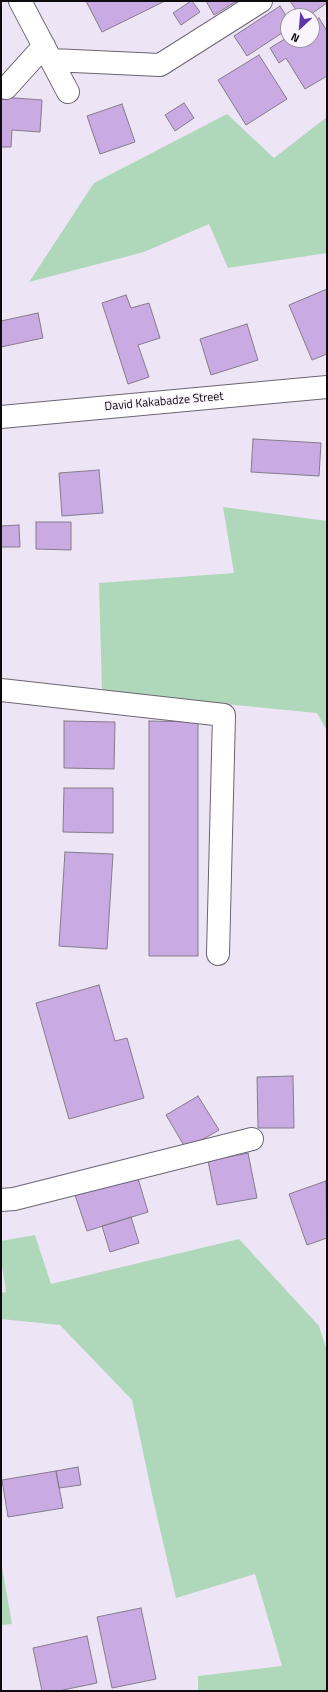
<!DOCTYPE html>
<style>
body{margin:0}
#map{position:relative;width:328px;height:1692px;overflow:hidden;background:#ede5f5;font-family:"Titillium Web",sans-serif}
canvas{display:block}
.frame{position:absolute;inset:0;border:2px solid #0e0b10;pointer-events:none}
.north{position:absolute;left:280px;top:8px;width:40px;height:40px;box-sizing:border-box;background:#f9f4fd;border:1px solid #9b979e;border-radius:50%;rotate:206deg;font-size:11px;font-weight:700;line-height:16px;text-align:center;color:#0e0b10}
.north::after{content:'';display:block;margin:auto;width:14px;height:18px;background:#5d36ae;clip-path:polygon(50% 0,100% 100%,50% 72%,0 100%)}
</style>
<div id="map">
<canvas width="328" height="1692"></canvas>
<div class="frame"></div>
<div class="north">N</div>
</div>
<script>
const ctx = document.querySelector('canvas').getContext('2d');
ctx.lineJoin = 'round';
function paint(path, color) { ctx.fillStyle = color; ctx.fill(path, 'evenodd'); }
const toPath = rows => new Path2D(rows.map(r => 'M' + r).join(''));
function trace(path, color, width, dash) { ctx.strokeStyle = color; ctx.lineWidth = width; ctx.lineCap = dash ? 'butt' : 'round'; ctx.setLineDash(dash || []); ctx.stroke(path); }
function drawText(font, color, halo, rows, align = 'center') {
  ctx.font = font + ' "Titillium Web",sans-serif'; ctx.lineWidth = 3; ctx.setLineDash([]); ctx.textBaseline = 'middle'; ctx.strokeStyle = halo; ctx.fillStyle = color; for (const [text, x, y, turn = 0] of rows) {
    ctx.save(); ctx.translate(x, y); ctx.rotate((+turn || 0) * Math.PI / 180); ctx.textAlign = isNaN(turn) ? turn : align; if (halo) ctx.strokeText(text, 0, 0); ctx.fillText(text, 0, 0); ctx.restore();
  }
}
const green = toPath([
 [227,114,274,158,327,117,327,253,228,268,209,224,144,252,29,282,94,183],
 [223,507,327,521,327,731,317,713,102,692,99,583,234,573],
 [35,1235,51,1284,239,1239,319,1326,327,1351,327,1691,198,1691,198,1676,282,1666,255,1574,176,1598,153,1499,132,1400,60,1325,1,1319,1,1293,6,1292,1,1259,1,1241],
 [1,1561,12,1624,1,1625]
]);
const building = toPath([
 [86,1,165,1,102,32,86,1],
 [191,1,192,1,200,12,181,25,173,13,191,1],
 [206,1,237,1,214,15,206,1],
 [290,1,327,1,327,3,308,16,300,16,290,1],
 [280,6,288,19,288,29,247,56,234,36,280,6],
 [319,18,327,31,327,76,305,89,286,58,279,63,270,48,288,37,288,40,312,40,312,23,319,18],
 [259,55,287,99,246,125,218,80,259,55],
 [1,97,42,100,40,132,12,130,11,147,1,147,1,97],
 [184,103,194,118,175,131,165,115,184,103],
 [122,104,135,142,100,154,87,116,122,104],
 [327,289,327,354,312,360,289,305,327,289],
 [126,295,131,308,149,303,160,338,138,345,149,377,128,384,102,303,126,295],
 [38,313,43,338,1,347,1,321,38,313],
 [247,324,258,360,211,375,200,339,247,324],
 [253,439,321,443,319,476,251,472,253,439],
 [99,470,103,513,62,516,59,473,99,470],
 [36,522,71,522,71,550,36,549,36,522],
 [19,525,20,547,1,547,1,526,19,525],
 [64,721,115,722,114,769,64,768,64,721],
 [149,721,198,722,198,956,149,956,149,721],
 [64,788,113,788,113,833,63,832,64,788],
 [65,852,113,854,107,949,59,946,65,852],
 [99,985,115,1041,127,1038,144,1098,69,1119,36,1003,99,985],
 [293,1076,294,1128,258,1128,257,1077,293,1076],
 [198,1096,219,1130,186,1149,166,1115,198,1096],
 [248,1153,257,1198,217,1205,208,1161,248,1153],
 [137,1175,148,1212,87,1231,75,1195,137,1175],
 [326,1181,327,1238,307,1245,289,1194,326,1181],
 [131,1217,139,1243,110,1252,102,1226,131,1217],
 [78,1467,81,1485,59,1488,56,1471,78,1467],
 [56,1471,63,1508,8,1517,2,1480,56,1471],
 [141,1608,156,1679,112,1688,97,1617,141,1608],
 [87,1636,97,1683,58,1691,42,1691,33,1648,87,1636]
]);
const minor = toPath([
 [20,1,68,92],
 [52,60,160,65,261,1],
 [6,88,44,46],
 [1,417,327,387],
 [1,690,224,715,218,954],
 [1,1200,14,1199,252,1139]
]);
const streetNames = [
 ["David Kakabadze Street",164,402,-5]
];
paint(green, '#afd8ba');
paint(building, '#c9aae2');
trace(building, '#847c8a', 1);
trace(minor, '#6c6472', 24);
trace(minor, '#fff', 22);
drawText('12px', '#0e0b10', '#f9f4fd', streetNames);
</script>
